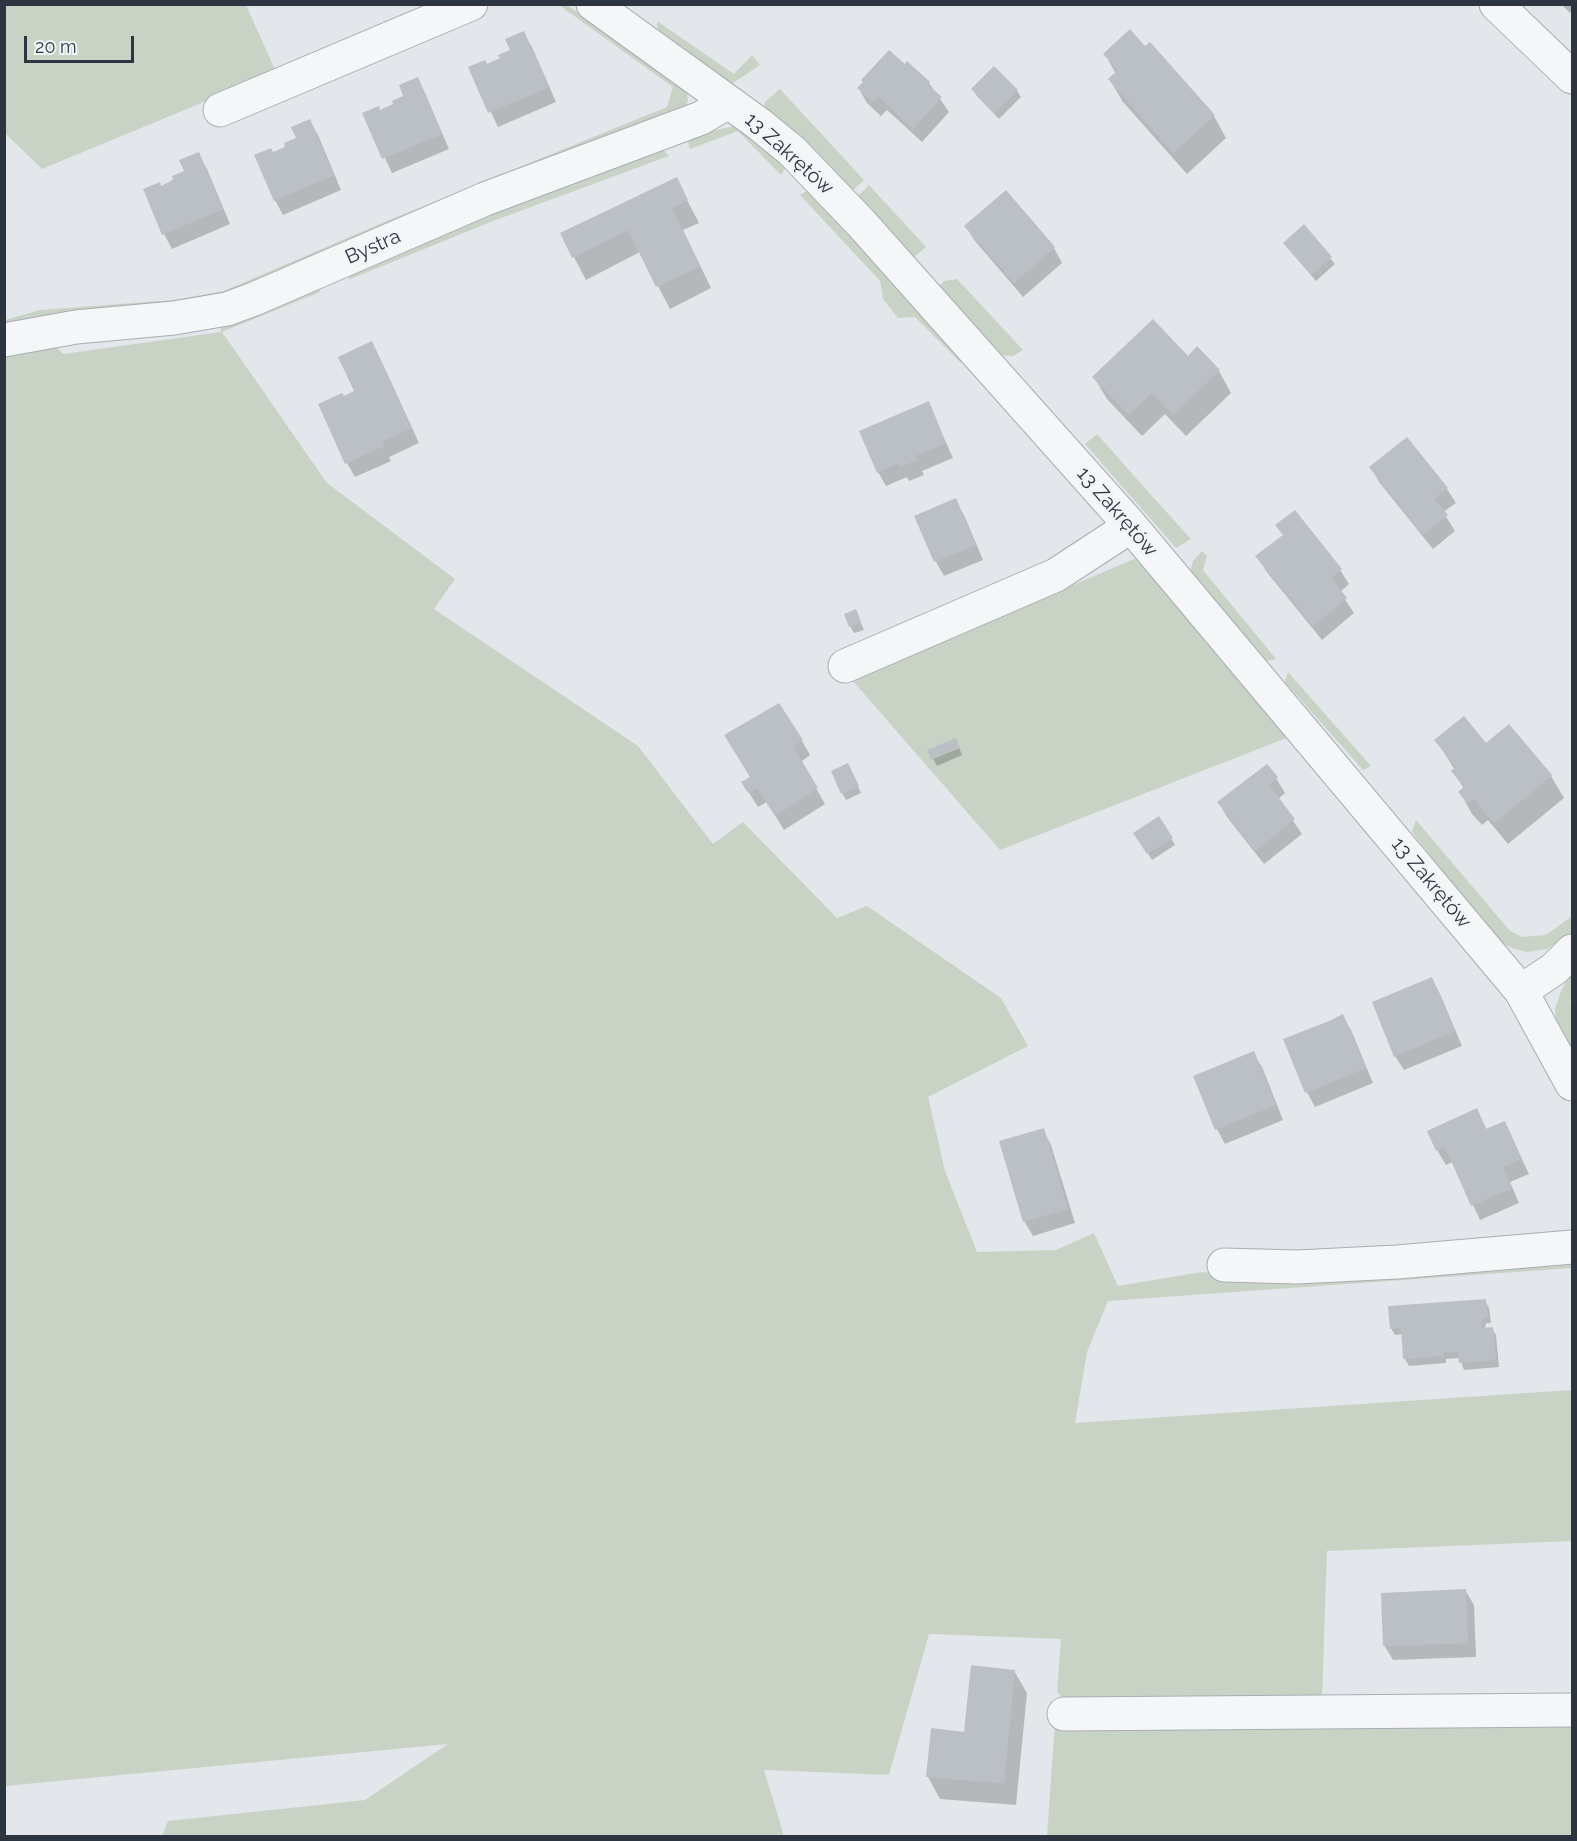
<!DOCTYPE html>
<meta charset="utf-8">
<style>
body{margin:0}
#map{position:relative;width:1577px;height:1841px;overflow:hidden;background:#e3e6ea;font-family:Raleway,sans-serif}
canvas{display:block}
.frame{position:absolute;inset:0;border:6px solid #2c3540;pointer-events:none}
.scale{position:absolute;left:24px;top:36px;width:110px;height:27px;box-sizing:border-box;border:3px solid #2c3540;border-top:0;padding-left:8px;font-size:18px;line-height:21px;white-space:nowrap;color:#2c3540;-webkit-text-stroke:4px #f2f5f7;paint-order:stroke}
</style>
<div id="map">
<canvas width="1577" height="1841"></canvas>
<div class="frame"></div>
<div class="scale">20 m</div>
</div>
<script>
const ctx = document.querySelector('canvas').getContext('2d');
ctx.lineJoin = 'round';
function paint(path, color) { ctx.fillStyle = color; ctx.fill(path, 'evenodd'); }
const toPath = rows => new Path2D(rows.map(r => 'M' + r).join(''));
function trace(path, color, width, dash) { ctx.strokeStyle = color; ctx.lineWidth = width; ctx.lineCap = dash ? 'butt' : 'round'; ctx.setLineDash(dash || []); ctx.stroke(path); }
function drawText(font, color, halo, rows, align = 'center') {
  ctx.font = font + ' Raleway,sans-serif'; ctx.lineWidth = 6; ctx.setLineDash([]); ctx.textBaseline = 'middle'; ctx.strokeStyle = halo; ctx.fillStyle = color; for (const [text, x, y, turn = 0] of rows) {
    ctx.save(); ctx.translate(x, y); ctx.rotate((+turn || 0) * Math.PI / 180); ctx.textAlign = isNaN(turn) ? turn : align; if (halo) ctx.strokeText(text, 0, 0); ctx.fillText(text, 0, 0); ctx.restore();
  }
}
const green = toPath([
 [4,5,246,5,276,72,42,169,5,133],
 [559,5,567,5,679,82,687,93,688,100,685,109,229,295,5,330,5,320,40,310,173,300,224,291,382,223,667,107,673,87],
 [657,21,734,74,752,55,760,65,730,85,658,32],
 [780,89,864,180,849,194,764,111,765,102],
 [735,126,786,167,781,175,738,131,690,149,688,143,691,139,702,133],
 [662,148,669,156,493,221,348,280,352,270,491,213],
 [869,185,926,247,910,261,854,200],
 [811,189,963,357,961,363,915,317,898,318,883,299,880,281,800,195],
 [957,279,1023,350,1013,356,1001,355,936,289,944,281],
 [318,285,320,292,222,332,327,483,455,579,434,609,638,746,713,844,743,822,837,918,867,906,1001,998,1028,1046,928,1097,945,1171,977,1252,1056,1250,1094,1233,1118,1286,1202,1272,1245,1276,1572,1257,1572,1268,1108,1301,1087,1352,1075,1423,1572,1390,1572,1541,1327,1551,1322,1698,1070,1704,1057,1692,1061,1639,929,1634,889,1775,764,1770,784,1836,162,1836,168,1821,365,1800,448,1744,5,1786,5,350,50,341,63,354,221,332,220,325],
 [1097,434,1152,496,1191,539,1176,548,1085,444],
 [1202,551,1207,556,1203,570,1276,659,1267,661,1190,572,1193,561],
 [1134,559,1147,562,1289,737,1000,850,852,680],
 [1288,672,1371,766,1363,770,1285,682],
 [1416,820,1510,931,1522,937,1546,935,1572,916,1572,933,1547,949,1527,952,1512,948,1497,940,1412,832],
 [1572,971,1572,998,1570,1001,1572,1006,1572,1058,1556,1024,1555,1009,1561,991],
 [1572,1717,1572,1836,1047,1836,1055,1722]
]);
const shadow = toPath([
 [1561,4,1572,4,1572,10,1570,13],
 [523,33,532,47,556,102,498,127,470,68,486,66,502,59,512,51],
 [1150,44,1214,116,1226,138,1187,174,1123,102,1110,80,1116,74,1105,54,1145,48],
 [417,79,425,93,449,149,392,173,364,114,381,112,405,97],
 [929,83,949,112,922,142,887,110,881,116,867,103,859,89],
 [973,89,1017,91,1021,97,999,119,977,96],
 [310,121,318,135,341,190,283,215,275,200,273,154,287,147,298,138],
 [198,154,207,169,230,224,172,249,164,234,161,187,186,172],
 [676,179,699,223,683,230,711,288,670,309,640,252,586,280,562,234],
 [1006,193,1054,248,1062,263,1023,297,975,241,966,227],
 [1304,227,1335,264,1316,281,1284,243],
 [380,358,419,443,389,457,391,461,355,477,347,463,343,398,356,392],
 [1188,358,1219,371,1231,393,1186,436,1165,414,1142,436,1107,399,1094,377],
 [928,403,953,458,922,471,924,475,909,481,907,477,886,486,878,472],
 [1407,439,1447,489,1456,503,1443,512,1455,531,1433,549,1379,482,1371,467],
 [955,500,964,515,983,560,944,576,936,562,916,517],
 [1257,556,1340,570,1349,584,1340,592,1354,613,1322,640,1266,571],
 [859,618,864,630,854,633,850,626],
 [1509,726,1551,776,1564,798,1508,844,1488,820,1482,825,1472,814,1460,792,1464,789,1453,771,1455,770,1436,740,1485,745],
 [802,741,810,755,801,762,825,804,784,830,767,802,758,807,743,783,752,778,735,750],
 [959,747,962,755,937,766,929,751],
 [851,771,861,793,846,800,842,793],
 [1276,778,1285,793,1278,799,1302,834,1264,864,1227,817,1219,803],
 [1159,818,1175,845,1152,860,1136,833],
 [1432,979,1440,994,1462,1046,1404,1070,1395,1056],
 [1342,1016,1351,1030,1373,1083,1315,1107,1307,1092],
 [1253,1053,1262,1067,1283,1120,1225,1144,1217,1129],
 [1477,1110,1487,1130,1504,1122,1529,1174,1510,1182,1519,1203,1480,1220,1453,1162,1446,1165,1437,1150],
 [1043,1130,1051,1145,1075,1223,1033,1236,1024,1221],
 [1485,1301,1489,1308,1491,1323,1486,1323,1485,1329,1492,1329,1496,1335,1499,1367,1464,1370,1460,1358,1446,1359,1446,1363,1409,1366,1405,1359,1403,1334,1395,1335,1391,1328],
 [1465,1590,1474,1605,1476,1657,1393,1660,1384,1645],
 [1014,1671,1027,1693,1016,1805,940,1799,928,1777,965,1734]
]);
const building = toPath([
 [1130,29,1145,46,1150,42,1215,115,1173,153,1108,79,1118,70,1103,54],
 [524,31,549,87,488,113,468,67,485,60,487,64,500,58,498,55,510,50,505,39],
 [889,50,905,64,907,61,930,82,928,85,942,97,913,129,878,96,872,102,857,88,863,82,861,80],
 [994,66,1018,90,994,113,971,89],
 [418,77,442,134,382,159,362,113,379,106,380,110,393,104,392,101,403,96,399,85],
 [310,119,334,175,274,201,254,155,271,148,273,152,285,147,284,143,296,138,291,127],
 [199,152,223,209,162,235,143,189,160,182,161,186,173,180,172,176,184,171,179,160],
 [677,177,688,200,672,208,700,266,656,287,628,230,572,258,560,233],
 [1006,190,1055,247,1014,283,964,226],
 [1304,224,1332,257,1311,275,1283,243],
 [1153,319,1188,356,1197,346,1220,370,1173,415,1152,393,1129,415,1092,377],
 [372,341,412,428,382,442,384,446,345,464,318,404,342,393,344,396,354,391,338,357],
 [929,401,946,443,915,456,917,460,900,467,898,463,877,473,859,431],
 [1407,437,1448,488,1434,499,1448,515,1423,535,1369,467],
 [956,498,976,545,934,562,914,516],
 [1295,510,1342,569,1331,578,1347,598,1313,626,1255,556,1283,535,1275,525],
 [856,609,861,622,849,627,844,614],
 [779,703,803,740,793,746,818,788,775,816,757,788,748,793,741,782,750,777,724,735],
 [1464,716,1486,743,1509,724,1552,775,1494,823,1474,799,1468,804,1458,792,1464,787,1451,771,1456,767,1434,740],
 [956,738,960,748,931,760,927,750],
 [848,763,859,786,841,794,831,771],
 [1267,764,1278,777,1269,785,1295,819,1255,851,1217,802],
 [1159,816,1173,838,1147,854,1133,833],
 [1432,977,1455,1031,1394,1057,1372,1002],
 [1343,1014,1366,1068,1305,1093,1283,1039,1329,1021],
 [1254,1051,1276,1105,1215,1130,1193,1076],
 [1477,1108,1486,1129,1505,1121,1522,1159,1503,1167,1512,1188,1471,1206,1445,1147,1436,1151,1427,1131],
 [1044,1128,1068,1209,1023,1222,999,1141],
 [1486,1299,1488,1317,1483,1317,1484,1319,1482,1319,1482,1328,1493,1327,1496,1360,1459,1363,1458,1352,1443,1352,1443,1356,1403,1359,1401,1328,1390,1329,1388,1306],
 [1466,1589,1468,1643,1383,1646,1381,1593],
 [971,1665,1015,1670,1004,1783,926,1777,931,1728,964,1732]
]);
const minor = toPath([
 [593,4,759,124,792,151,861,223,1131,526,1521,991,1572,1084],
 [1496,4,1572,77],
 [220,110,471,4],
 [4,340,76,327,174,318,227,309,254,299,485,199,701,118,728,102],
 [845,666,1056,575,1131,526],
 [1521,991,1554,969,1572,951],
 [1224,1265,1297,1267,1397,1262,1572,1247],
 [1064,1714,1572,1710]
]);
const streetNames = [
 ["13 Zakrętów",789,154,42],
 ["Bystra",373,247,-24],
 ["13 Zakrętów",1117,512,49],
 ["13 Zakrętów",1431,883,50]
];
paint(green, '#c9d3c5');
paint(shadow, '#0003');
paint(building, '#bbc0c6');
trace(minor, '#a8adb4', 35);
trace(minor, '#f5f6f8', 33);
drawText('20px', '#2c3540', '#f2f5f7', streetNames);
</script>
